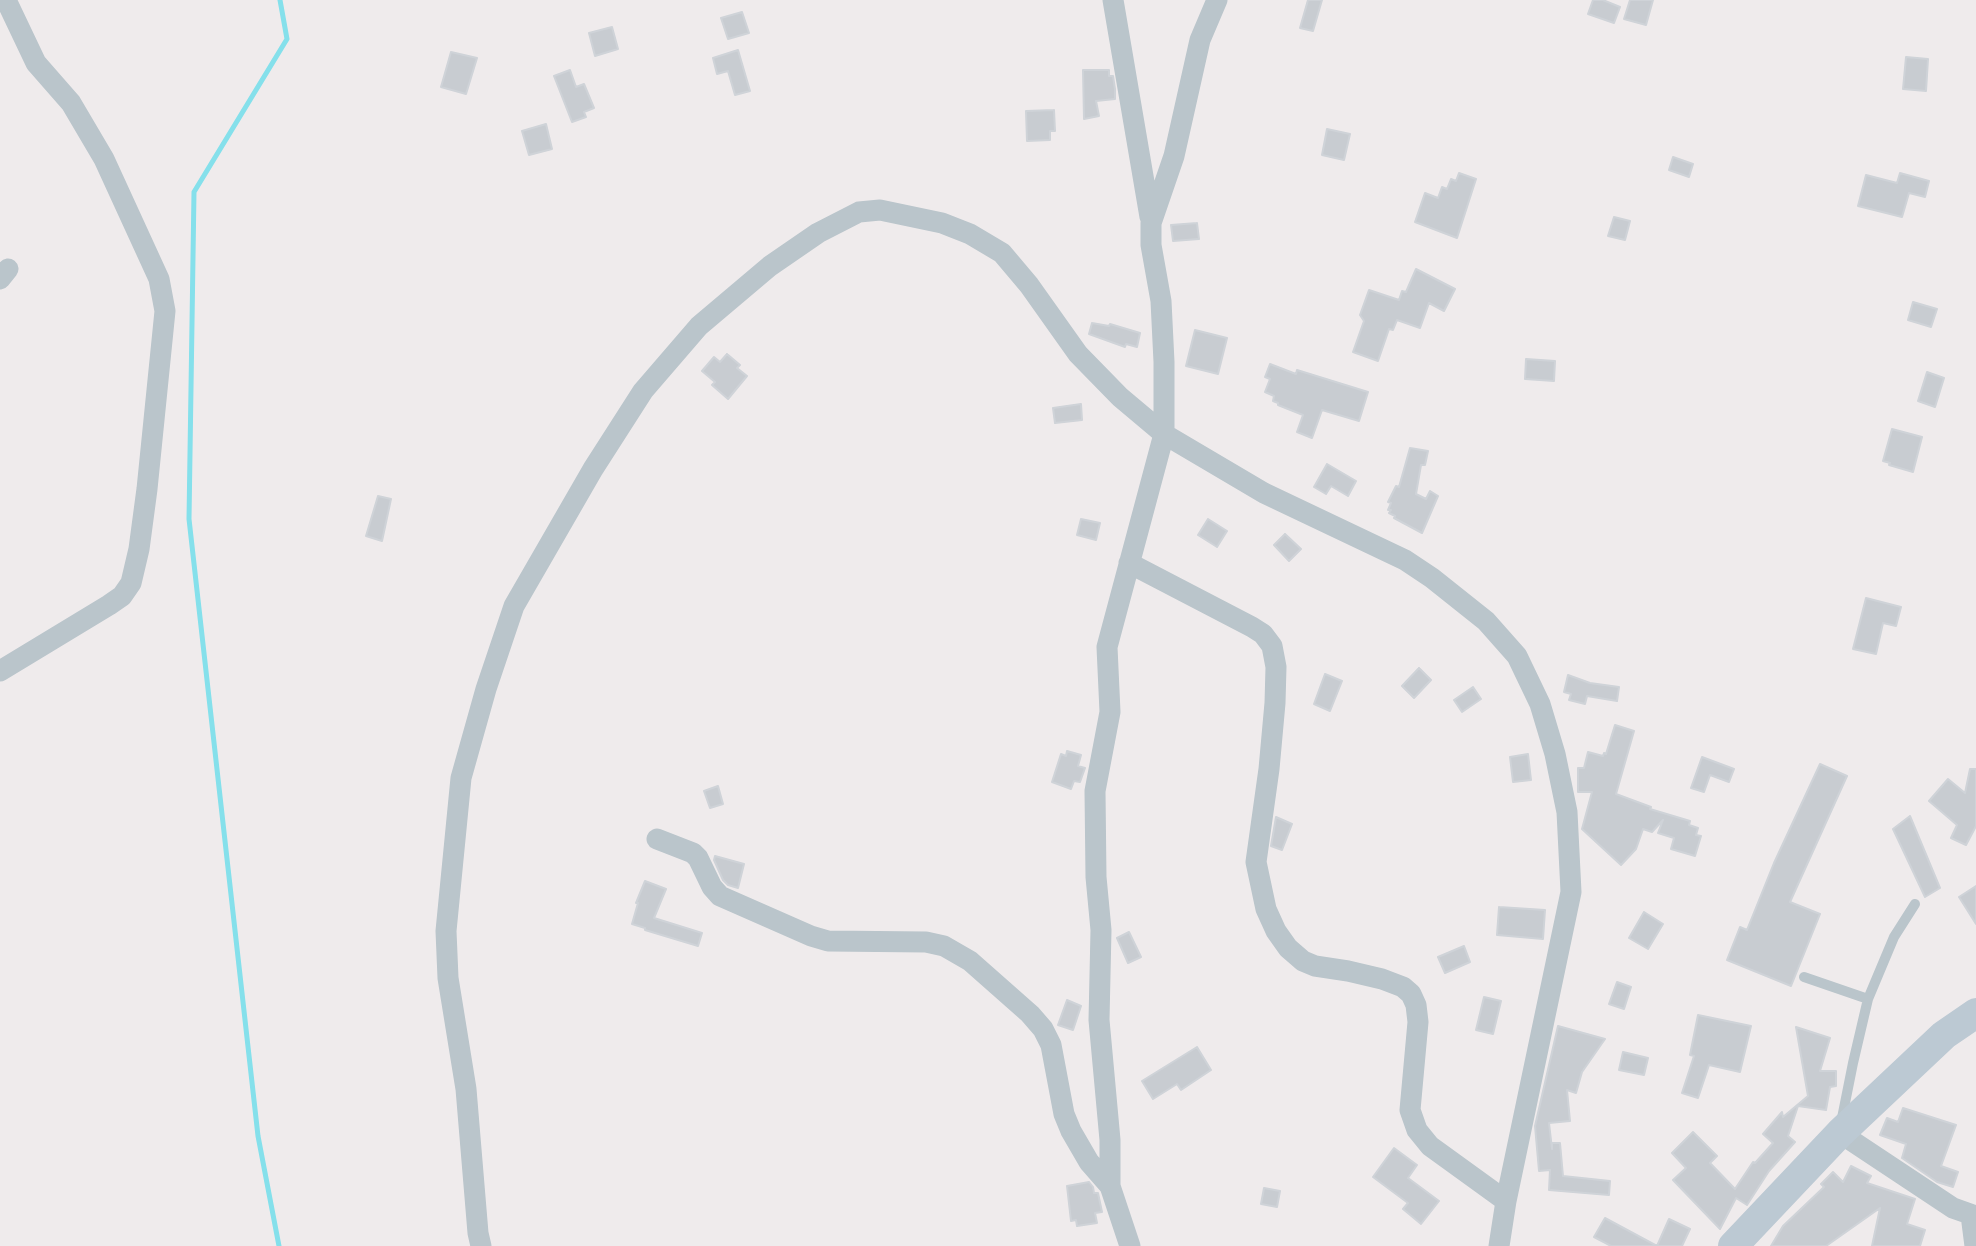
<!DOCTYPE html>
<style>
body{margin:0}
canvas{display:block;background:#efebec}
</style>
<canvas width="1976" height="1246"></canvas>
<script>
const ctx = document.querySelector('canvas').getContext('2d');
ctx.lineJoin = 'round';
const toPath = rows => new Path2D(rows.map(r => 'M' + r).join(''));
function trace(path, color, width, dash) { ctx.strokeStyle = color; ctx.lineWidth = width; ctx.lineCap = dash ? 'butt' : 'round'; ctx.setLineDash(dash || []); ctx.stroke(path); }
function paint(path, color) { ctx.fillStyle = color; ctx.fill(path, 'evenodd'); }
const stream = toPath([
 [279,1246,258,1136,189,519,194,192,287,39,280,0]
]);
const building = toPath([
 [1308,0,1322,0,1313,31,1300,28,1308,0],
 [1593,0,1603,0,1620,7,1614,23,1588,14,1593,0],
 [1630,0,1653,0,1646,25,1624,19,1630,0],
 [742,12,749,33,728,39,721,18,742,12],
 [612,27,618,49,595,56,589,33,612,27],
 [738,50,750,91,735,95,728,71,717,74,713,58,738,50],
 [451,52,477,58,466,94,441,87,451,52],
 [1906,57,1928,59,1926,91,1903,89,1906,57],
 [570,70,576,87,584,84,594,108,584,112,586,117,572,122,554,76,570,70],
 [1083,70,1109,70,1109,76,1113,76,1115,89,1115,99,1096,101,1099,116,1084,119,1083,70],
 [1054,110,1055,131,1050,131,1050,140,1027,141,1026,111,1054,110],
 [546,124,552,149,529,155,522,131,546,124],
 [1327,129,1350,134,1344,160,1322,155,1327,129],
 [1673,157,1693,164,1689,177,1669,170,1673,157],
 [1459,173,1476,179,1457,238,1415,222,1425,193,1438,198,1442,187,1447,189,1451,179,1456,181,1459,173],
 [1900,173,1929,181,1925,197,1909,193,1902,217,1858,206,1866,175,1897,183,1900,173],
 [1614,217,1630,221,1625,240,1608,236,1614,217],
 [1197,223,1199,239,1173,241,1171,225,1197,223],
 [1416,269,1455,289,1444,311,1429,303,1420,328,1397,320,1393,330,1389,329,1378,361,1353,352,1364,321,1360,315,1369,290,1399,300,1402,291,1406,292,1416,269],
 [1913,302,1937,309,1931,327,1908,320,1913,302],
 [1092,323,1109,326,1110,324,1140,333,1137,347,1126,344,1125,347,1089,334,1092,323],
 [1195,330,1227,338,1218,374,1186,366,1195,330],
 [727,354,740,365,737,368,747,376,728,399,712,385,715,382,702,371,714,357,720,362,727,354],
 [1526,359,1555,361,1554,381,1525,379,1526,359],
 [1270,364,1296,374,1297,370,1368,392,1359,421,1322,410,1312,438,1297,432,1303,415,1278,405,1278,403,1273,401,1274,396,1265,392,1270,379,1265,377,1270,364],
 [1927,372,1944,378,1935,407,1918,401,1927,372],
 [1081,404,1082,420,1055,423,1053,408,1081,404],
 [1892,429,1922,437,1913,472,1889,465,1890,463,1883,461,1892,429],
 [1410,448,1428,451,1425,465,1421,465,1416,494,1426,499,1430,491,1438,496,1422,533,1394,518,1395,516,1389,513,1391,510,1388,510,1391,503,1388,502,1396,486,1399,487,1410,448],
 [1327,464,1356,481,1348,496,1331,486,1326,494,1314,487,1327,464],
 [378,496,391,499,382,541,366,536,378,496],
 [1081,519,1100,523,1096,540,1077,535,1081,519],
 [1208,519,1227,531,1217,547,1198,535,1208,519],
 [1285,534,1301,549,1289,561,1274,545,1285,534],
 [1866,598,1901,607,1896,626,1883,623,1876,654,1853,649,1866,598],
 [1419,668,1431,680,1414,698,1402,686,1419,668],
 [1325,674,1342,681,1330,711,1314,704,1325,674],
 [1568,675,1590,683,1619,687,1617,701,1587,696,1585,704,1569,700,1571,694,1564,692,1568,675],
 [1473,687,1481,699,1462,712,1454,700,1473,687],
 [1615,725,1634,731,1616,794,1651,807,1650,809,1690,821,1689,825,1698,828,1696,835,1701,836,1695,856,1671,849,1674,838,1658,833,1663,820,1652,832,1643,829,1636,849,1621,865,1582,829,1592,792,1578,792,1578,768,1584,768,1588,752,1603,756,1604,753,1606,754,1615,725],
 [1067,751,1081,755,1078,766,1085,768,1080,782,1074,781,1071,789,1052,782,1061,754,1066,756,1067,751],
 [1528,754,1531,780,1513,782,1510,757,1528,754],
 [1702,757,1734,769,1729,782,1710,775,1704,792,1691,788,1702,757],
 [1820,764,1847,776,1790,902,1820,914,1791,986,1727,960,1740,927,1747,930,1774,863,1820,764],
 [1970,769,1976,769,1976,826,1966,845,1951,838,1957,825,1929,801,1948,779,1965,793,1970,769],
 [718,786,723,804,710,808,704,791,718,786],
 [1910,816,1940,888,1925,897,1893,829,1910,816],
 [1276,817,1292,824,1282,850,1271,846,1276,817],
 [715,856,744,864,738,888,728,885,723,880,714,860,715,856],
 [645,881,666,889,654,918,702,933,698,946,645,930,645,928,632,924,638,903,636,903,645,881],
 [1976,886,1976,924,1959,897,1976,886],
 [1499,907,1545,910,1543,939,1497,935,1499,907],
 [1644,912,1663,924,1648,949,1629,938,1644,912],
 [1129,932,1141,957,1128,963,1117,938,1129,932],
 [1464,946,1470,962,1445,973,1438,957,1464,946],
 [1617,982,1631,987,1624,1009,1609,1004,1617,982],
 [1484,997,1501,1001,1493,1034,1476,1030,1484,997],
 [1067,1000,1081,1006,1073,1030,1058,1025,1067,1000],
 [1698,1015,1751,1026,1740,1072,1709,1065,1698,1098,1682,1093,1694,1056,1690,1055,1698,1015],
 [1558,1026,1605,1039,1582,1072,1576,1093,1567,1090,1570,1121,1549,1123,1552,1149,1552,1143,1560,1143,1563,1176,1610,1181,1609,1195,1549,1190,1550,1170,1539,1171,1535,1126,1558,1026],
 [1796,1027,1830,1038,1820,1071,1836,1071,1836,1086,1830,1087,1826,1110,1798,1106,1788,1136,1795,1142,1769,1171,1747,1205,1736,1198,1720,1229,1673,1180,1686,1168,1672,1153,1693,1132,1717,1156,1710,1163,1735,1189,1753,1162,1755,1163,1773,1143,1763,1134,1782,1112,1783,1117,1808,1096,1796,1027],
 [1197,1047,1211,1070,1181,1090,1177,1084,1153,1099,1142,1081,1197,1047],
 [1623,1052,1648,1058,1644,1075,1619,1070,1623,1052],
 [1903,1108,1956,1125,1941,1166,1958,1172,1953,1187,1937,1182,1902,1158,1906,1144,1880,1135,1887,1118,1898,1122,1903,1108],
 [1394,1148,1417,1165,1408,1178,1439,1201,1421,1224,1403,1209,1408,1203,1373,1177,1394,1148],
 [1851,1166,1871,1176,1867,1183,1915,1199,1907,1224,1925,1230,1920,1246,1872,1246,1880,1208,1826,1246,1771,1246,1783,1226,1824,1187,1821,1184,1833,1172,1843,1182,1851,1166],
 [1089,1182,1093,1187,1094,1193,1098,1193,1102,1212,1095,1213,1097,1223,1077,1226,1076,1220,1071,1221,1067,1186,1089,1182],
 [1264,1188,1280,1191,1277,1207,1261,1204,1264,1188],
 [1605,1218,1657,1246,1669,1219,1690,1229,1682,1246,1611,1246,1594,1237,1605,1218]
]);
const lane = toPath([
 [1804,977,1868,999],
 [1841,1123,1853,1063,1868,999,1894,937,1915,904]
]);
const street = toPath([
 [1113,0,1150,217],
 [0,279,8,269],
 [1129,563,1252,627,1263,634,1272,646,1276,667,1275,703,1269,769,1256,862,1266,909,1276,931,1288,948,1303,961,1315,966,1348,971,1382,979,1403,987,1411,994,1416,1005,1418,1022,1410,1110,1417,1130,1430,1146,1506,1201],
 [0,671,109,605,122,596,131,583,139,549,147,489,165,311,159,279,104,159,71,103,36,63,6,0],
 [657,839,693,853,698,858,712,887,720,896,811,936,828,941,926,942,944,946,970,961,1030,1014,1043,1029,1051,1045,1064,1114,1071,1131,1089,1162,1110,1186],
 [1840,1133,1953,1208,1976,1216],
 [1971,1215,1975,1246],
 [481,1246,478,1233,466,1089,448,978,446,931,461,778,486,689,514,606,593,469,643,391,699,326,770,266,818,233,859,212,880,210,942,223,970,234,1002,253,1029,285,1078,354,1120,397,1164,434,1264,493,1405,560,1432,578,1486,621,1517,656,1540,704,1555,754,1567,812,1571,892,1506,1201,1499,1246],
 [1130,1246,1110,1186,1110,1140,1099,1020,1101,930,1096,877,1095,791,1110,712,1107,647,1164,434,1164,362,1161,301,1151,245,1151,223,1174,156,1200,40,1217,0]
]);
const secondary = toPath([
 [1733,1246,1840,1133,1944,1035,1976,1013]
]);
trace(stream, '#85e0eb', 5);
paint(building, '#c8ccd1');
trace(building, '#cfd3d8', 2);
trace(lane, '#bac5cb', 10);
trace(street, '#bac5cb', 21);
trace(secondary, '#bcc9d3', 30);
</script>
